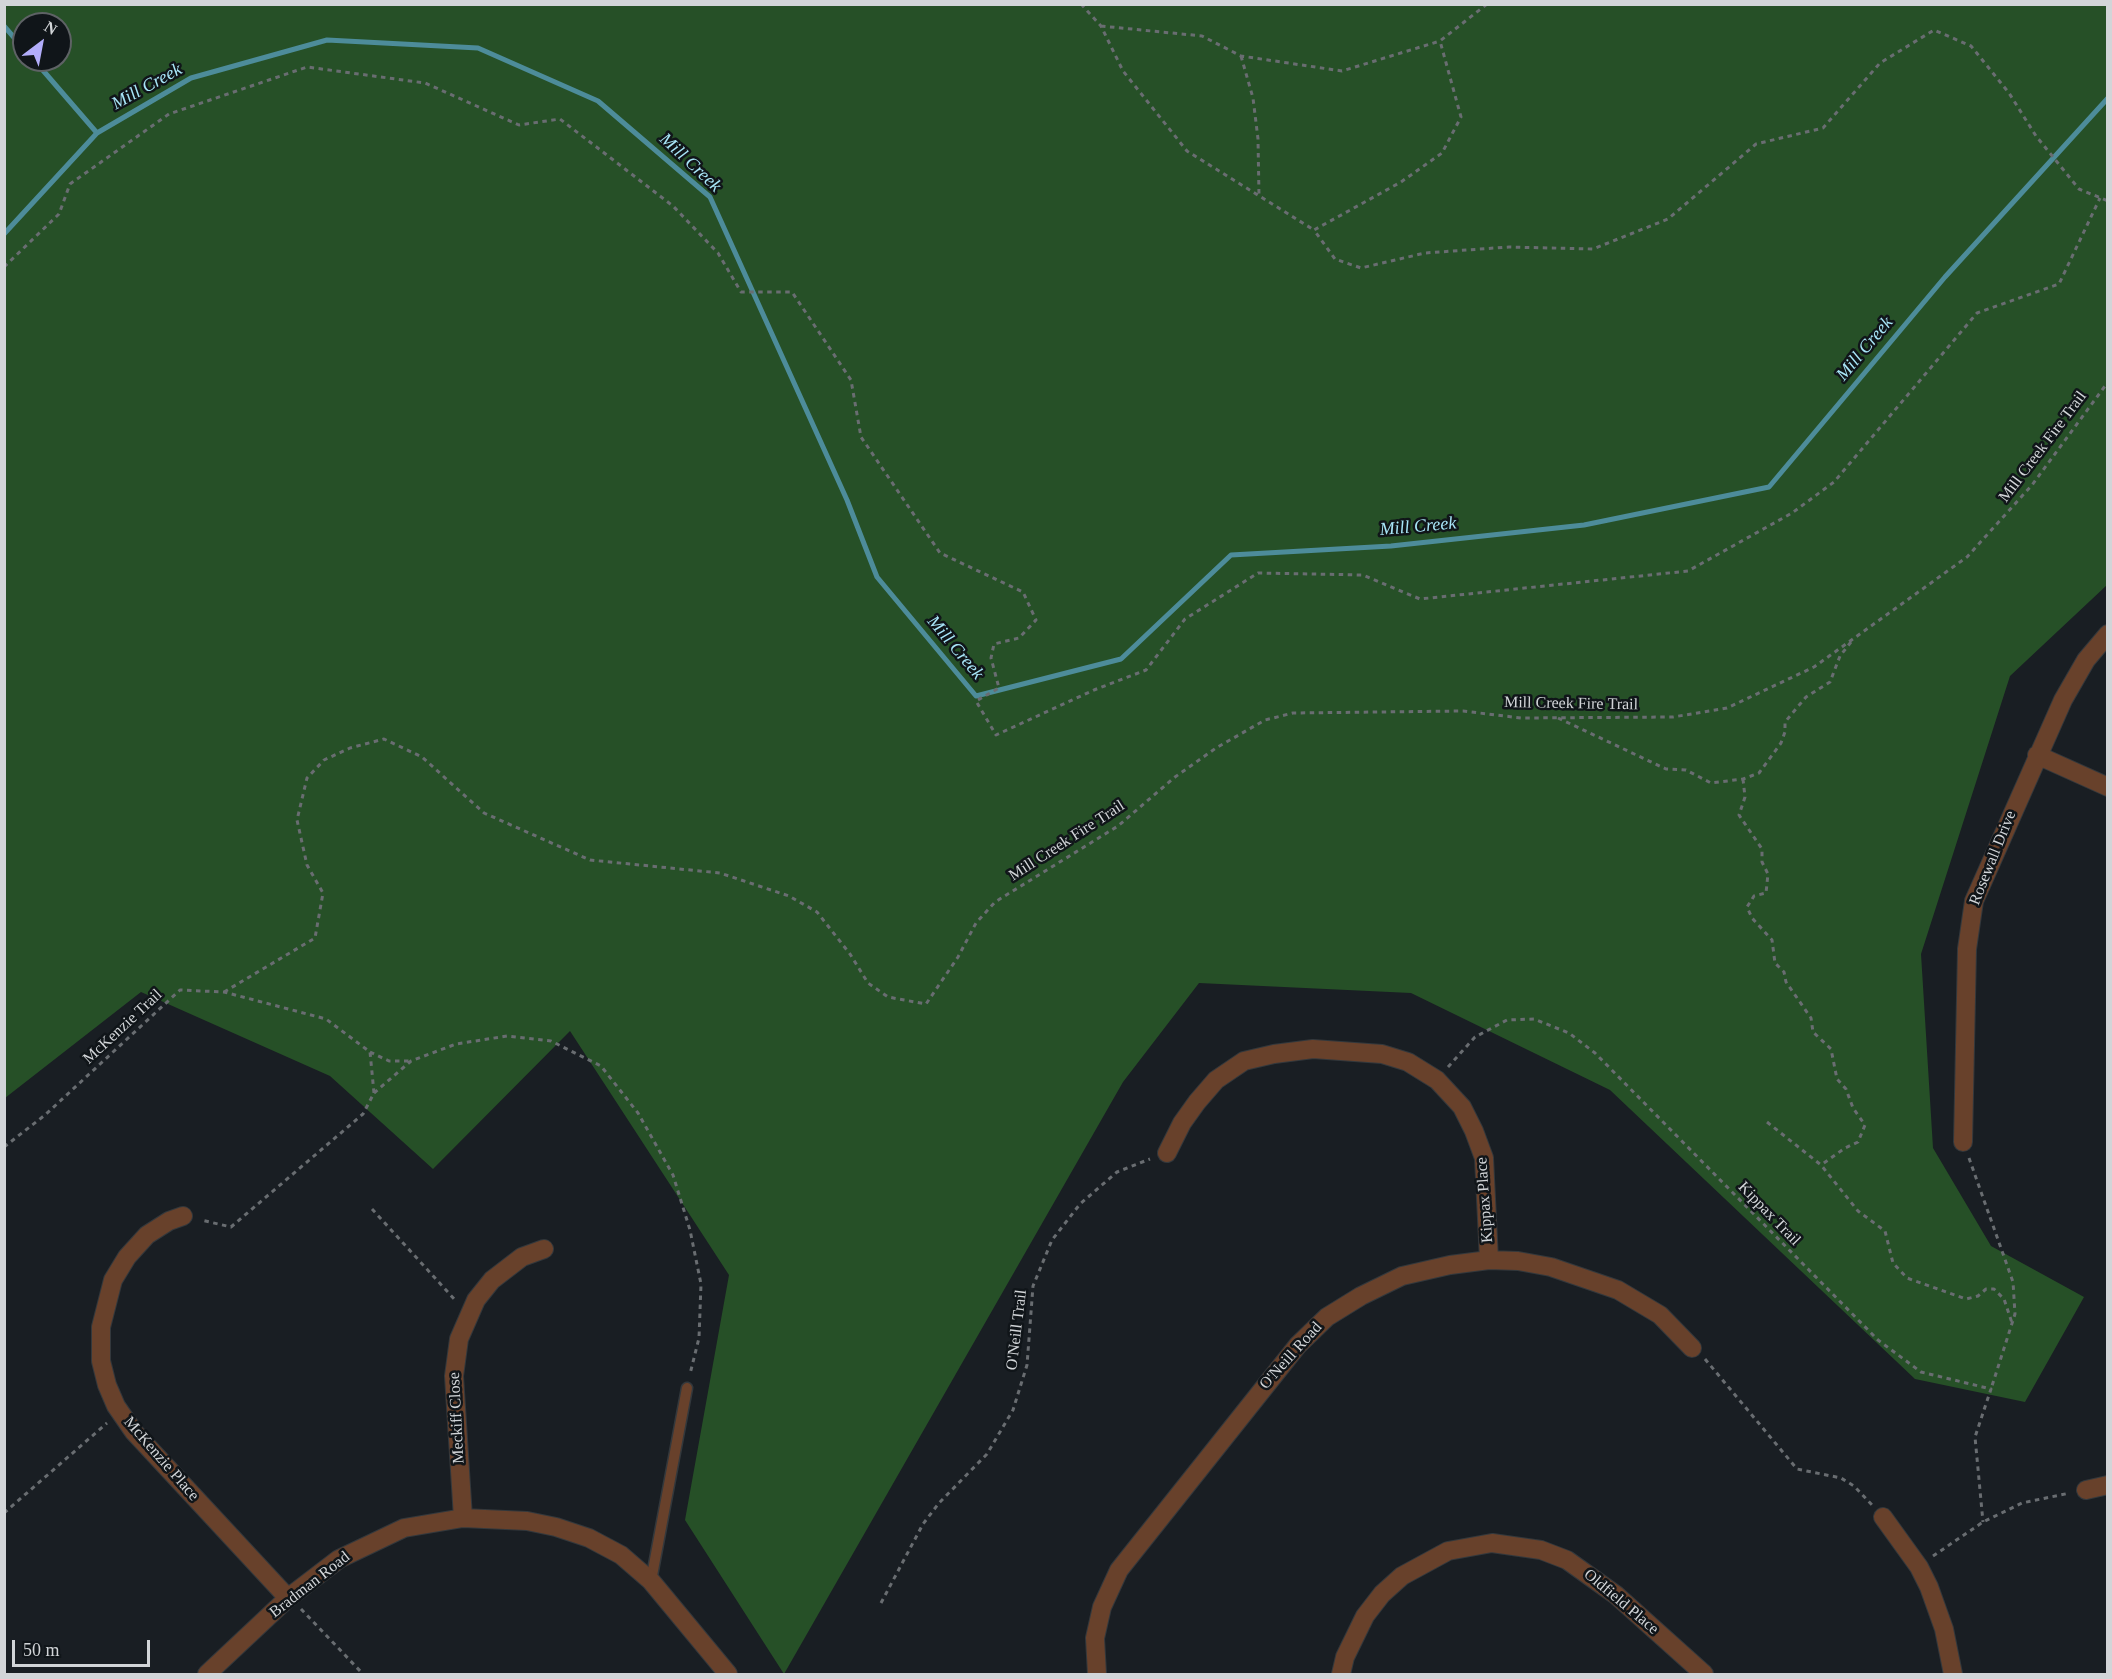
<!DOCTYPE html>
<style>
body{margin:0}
#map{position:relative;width:2112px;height:1679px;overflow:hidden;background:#191e23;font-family:Georgia,serif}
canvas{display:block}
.frame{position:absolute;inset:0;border:6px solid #d2d5d8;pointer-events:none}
.north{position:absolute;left:12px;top:12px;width:60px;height:60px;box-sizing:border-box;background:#101519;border:2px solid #5e6265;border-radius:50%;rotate:32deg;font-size:16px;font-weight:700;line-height:24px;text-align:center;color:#d2d5d8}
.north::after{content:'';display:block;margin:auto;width:21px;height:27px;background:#b2adfa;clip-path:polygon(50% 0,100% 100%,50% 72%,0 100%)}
.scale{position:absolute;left:12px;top:1640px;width:138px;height:27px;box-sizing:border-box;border:3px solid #d2d5d8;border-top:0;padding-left:8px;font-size:18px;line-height:21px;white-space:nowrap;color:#d2d5d8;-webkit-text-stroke:4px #101519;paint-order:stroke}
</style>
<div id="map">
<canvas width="2112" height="1679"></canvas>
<div class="frame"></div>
<div class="north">N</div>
<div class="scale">50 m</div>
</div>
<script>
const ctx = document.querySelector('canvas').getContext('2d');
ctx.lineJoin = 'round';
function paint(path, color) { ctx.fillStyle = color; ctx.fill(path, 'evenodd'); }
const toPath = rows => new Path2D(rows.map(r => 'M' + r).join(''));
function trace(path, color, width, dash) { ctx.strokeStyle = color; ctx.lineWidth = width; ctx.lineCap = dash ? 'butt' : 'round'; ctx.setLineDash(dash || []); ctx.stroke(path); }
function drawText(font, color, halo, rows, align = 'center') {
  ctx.font = font + ' Georgia,serif'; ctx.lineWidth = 5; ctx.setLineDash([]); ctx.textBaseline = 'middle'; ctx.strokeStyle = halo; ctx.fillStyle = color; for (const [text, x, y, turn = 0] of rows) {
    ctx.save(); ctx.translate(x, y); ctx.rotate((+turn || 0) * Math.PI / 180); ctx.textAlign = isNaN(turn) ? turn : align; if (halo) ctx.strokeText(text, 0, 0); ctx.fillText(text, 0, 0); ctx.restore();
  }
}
const forest = toPath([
 [5,4,2107,5,2107,585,2010,676,1921,954,1933,1148,1991,1246,2084,1297,2025,1402,1915,1379,1610,1090,1411,993,1199,983,1123,1082,784,1674,685,1520,729,1275,570,1031,433,1169,330,1076,141,992,5,1098],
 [24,24,60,24,60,60,24,60]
]);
const stream = toPath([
 [4,26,24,49],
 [34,60,97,133],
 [4,234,97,133,191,78,327,40,478,48,598,101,710,197,847,500,877,577,976,696,1121,659,1231,555,1391,546,1584,525,1769,487,1945,277,2108,98]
]);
const path = toPath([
 [1081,4,1101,26,1123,71,1187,151,1314,230],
 [1487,4,1440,41,1461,117,1442,153,1401,182,1314,230,1335,259,1361,268,1425,253,1509,247,1593,249,1668,219,1756,144,1823,128,1880,63,1934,30,1971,46,2009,93,2036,136,2079,189,2108,201],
 [1101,26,1202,36,1241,56,1342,71,1440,41],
 [1241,56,1253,98,1258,139,1259,196],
 [4,267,59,214,70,184,169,114,307,67,425,83,519,125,560,119,673,206,718,253,741,292,792,292,851,380,861,437,940,553,1023,592,1036,620,1019,638,994,644,991,658,999,688,976,701,996,735,1094,690,1146,670,1185,619,1258,573,1363,575,1420,599,1688,571,1792,513,1834,482,1977,313,2059,284,2100,198],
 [1558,718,1666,769,1686,770,1711,783,1743,779,1759,773,1781,743,1785,732,1785,722,1806,697,1830,682,1840,656,1851,642],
 [1743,779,1745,797,1739,815,1762,849,1762,862,1768,874,1766,893,1754,896,1747,907,1752,918,1772,940,1775,963,1784,972,1786,982,1811,1018,1813,1032,1831,1049,1837,1079,1846,1089,1853,1108,1865,1125,1858,1142,1845,1148,1821,1165],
 [224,992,315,938,323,893,307,865,297,820,307,778,324,760,350,748,384,739,422,757,484,813,590,860,720,873,789,896,817,912,850,954,868,983,888,997,926,1004,958,957,976,923,995,902,1118,826,1175,777,1216,748,1265,720,1293,713,1463,711,1521,718,1673,717,1727,708,1814,667,1967,557,2032,485,2108,382],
 [370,1052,389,1061,411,1061],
 [1448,1067,1475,1037,1507,1020,1534,1019,1569,1033,1595,1053,1878,1340,1921,1372,1991,1389,1975,1437,1983,1522],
 [374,1093,411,1061,456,1044,507,1036,551,1041,601,1066,638,1113,673,1175,690,1230,701,1284,699,1338,690,1374],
 [1767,1122,1821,1165,1858,1211,1885,1231,1893,1263,1907,1278,1966,1299,1978,1296,1986,1289,1994,1289,2004,1299,2012,1323],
 [4,1147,45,1115,180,990,224,992,326,1019,370,1052,374,1093,363,1114,231,1227,201,1220],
 [1969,1158,2013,1282,2015,1314,1991,1389],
 [372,1209,456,1301],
 [1705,1359,1797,1469,1841,1478,1854,1486,1872,1505],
 [4,1513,107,1423],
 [1933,1556,1983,1522,2022,1503,2070,1493],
 [881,1603,923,1524,939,1503,987,1454,1013,1410,1027,1365,1033,1286,1052,1240,1080,1204,1117,1172,1150,1159],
 [301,1609,363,1674]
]);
const lane = toPath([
 [651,1581,687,1388]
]);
const street = toPath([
 [2037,755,2108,787],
 [1963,1142,1967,949,1974,901,2063,700,2086,660,2108,634],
 [1167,1153,1182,1123,1197,1102,1216,1080,1244,1061,1274,1054,1313,1049,1382,1054,1408,1062,1437,1080,1462,1107,1474,1131,1484,1158,1489,1260],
 [183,1216,169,1221,147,1235,127,1257,113,1280,101,1327,101,1361,107,1385,116,1406,134,1432,288,1598],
 [2086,1490,2108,1485],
 [1883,1517,1919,1567,1929,1587,1944,1629,1953,1674],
 [463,1518,454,1376,459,1339,476,1300,492,1280,522,1257,544,1249],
 [207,1674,288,1598,339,1559,404,1528,463,1518,527,1521,556,1527,589,1538,621,1555,651,1581,728,1674],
 [1097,1674,1095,1638,1102,1607,1119,1570,1298,1345,1327,1317,1361,1296,1402,1276,1450,1265,1489,1260,1518,1261,1551,1267,1618,1290,1660,1315,1692,1348],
 [1341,1674,1345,1657,1365,1616,1382,1594,1402,1576,1448,1551,1492,1543,1541,1550,1567,1560,1616,1595,1704,1674]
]);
const streetNames = [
 ["Mill Creek Fire Trail",2043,447,-53],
 ["Mill Creek Fire Trail",1571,704,1],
 ["Mill Creek Fire Trail",1067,841,-33],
 ["Rosewall Drive",1993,858,-68],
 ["McKenzie Trail",123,1027,-43],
 ["Kippax Place",1485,1200,-94],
 ["Kippax Trail",1769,1214,46],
 ["O'Neill Trail",1017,1330,-83],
 ["O'Neill Road",1291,1356,-48],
 ["Meckiff Close",457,1418,-93],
 ["McKenzie Place",161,1459,49],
 ["Bradman Road",310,1585,-38],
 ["Oldfield Place",1621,1602,40]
];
const waterNames = [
 ["Mill Creek",147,87,-29],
 ["Mill Creek",690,163,43],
 ["Mill Creek",1865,349,-50],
 ["Mill Creek",1418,527,-5],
 ["Mill Creek",955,648,50]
];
paint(forest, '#265027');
trace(stream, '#4d8c9a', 5);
trace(lane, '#33383c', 13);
trace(street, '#33383c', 20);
trace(path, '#696d71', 3, [4.5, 4.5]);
trace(lane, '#68412b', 10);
trace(street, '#68412b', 18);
drawText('16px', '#d2d5d8', '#101519', streetNames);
drawText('italic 18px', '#a8e6f8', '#101519', waterNames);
</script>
